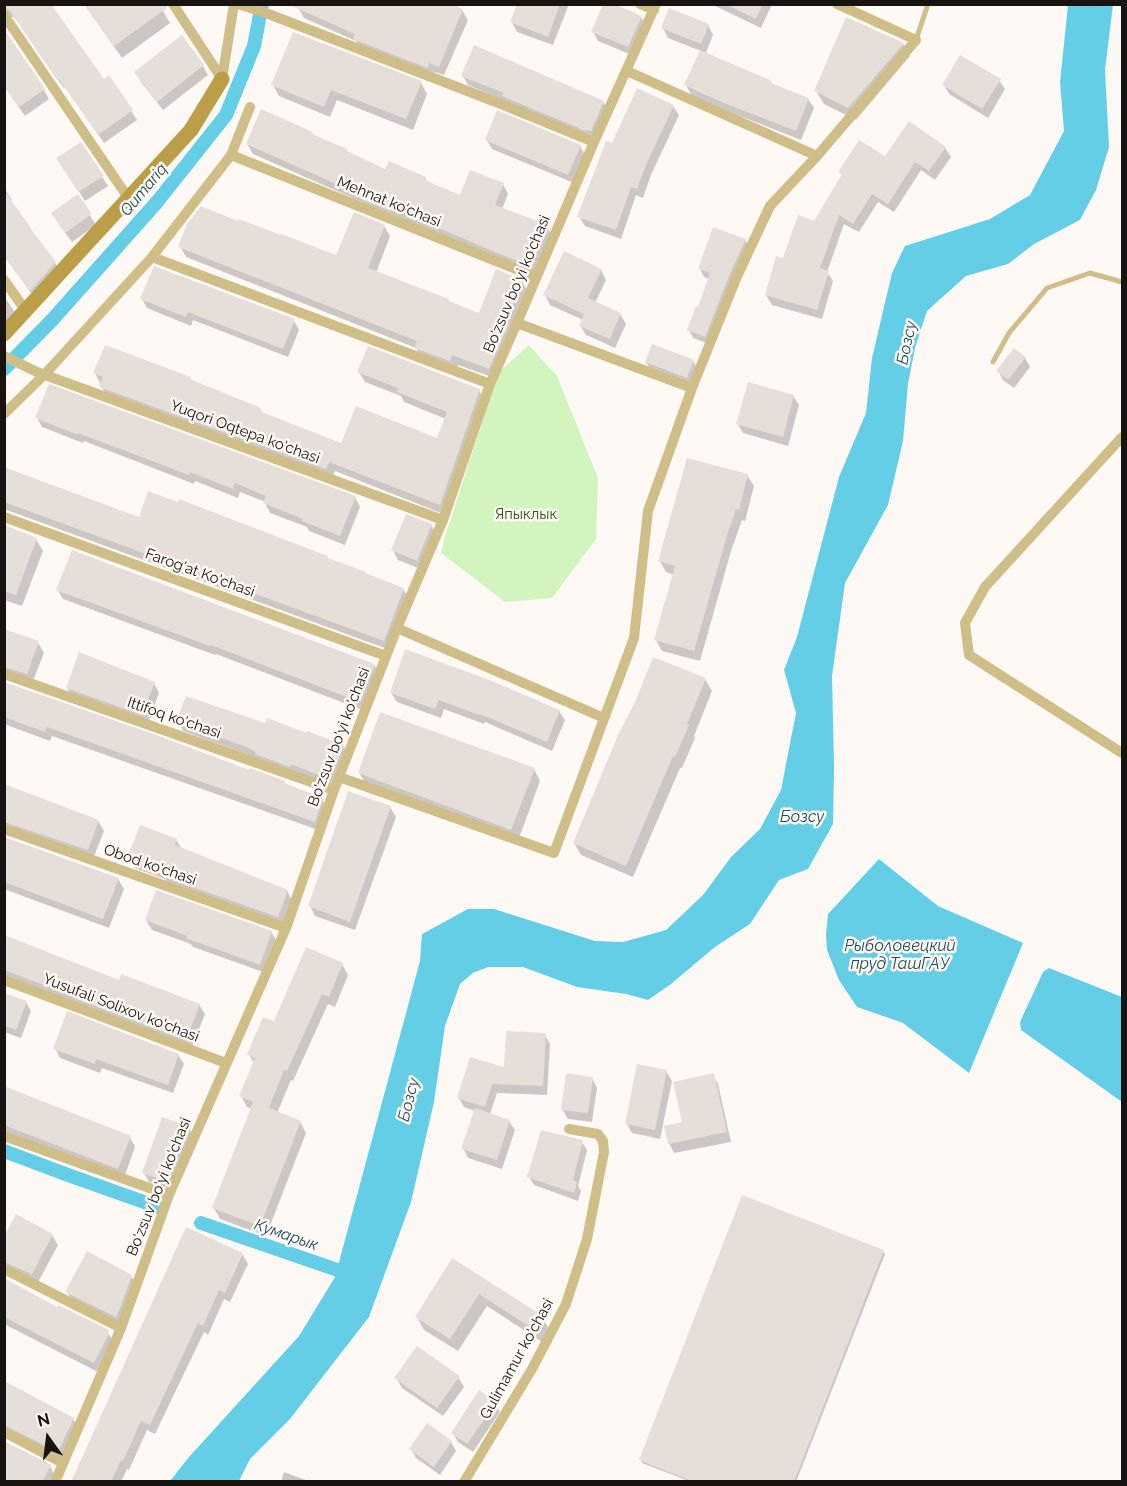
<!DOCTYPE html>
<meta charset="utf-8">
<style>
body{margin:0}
#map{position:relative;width:1127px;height:1486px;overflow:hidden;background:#fff9f6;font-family:Raleway,sans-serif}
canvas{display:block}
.frame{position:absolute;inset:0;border:6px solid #161311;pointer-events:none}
.north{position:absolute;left:18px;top:1408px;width:60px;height:60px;-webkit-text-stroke:4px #fff9f6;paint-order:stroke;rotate:346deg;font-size:16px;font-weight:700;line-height:24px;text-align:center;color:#161311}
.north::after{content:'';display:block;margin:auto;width:21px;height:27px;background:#161311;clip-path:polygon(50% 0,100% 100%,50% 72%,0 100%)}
</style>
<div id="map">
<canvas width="1127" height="1486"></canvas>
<div class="frame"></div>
<div class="north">N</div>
</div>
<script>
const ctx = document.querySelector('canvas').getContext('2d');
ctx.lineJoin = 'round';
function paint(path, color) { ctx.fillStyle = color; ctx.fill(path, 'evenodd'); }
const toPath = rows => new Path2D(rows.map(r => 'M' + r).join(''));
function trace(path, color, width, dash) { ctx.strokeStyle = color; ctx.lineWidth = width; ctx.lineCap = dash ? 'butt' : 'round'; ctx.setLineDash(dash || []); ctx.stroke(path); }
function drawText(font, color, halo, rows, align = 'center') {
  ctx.font = font + ' Raleway,sans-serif'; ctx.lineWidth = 5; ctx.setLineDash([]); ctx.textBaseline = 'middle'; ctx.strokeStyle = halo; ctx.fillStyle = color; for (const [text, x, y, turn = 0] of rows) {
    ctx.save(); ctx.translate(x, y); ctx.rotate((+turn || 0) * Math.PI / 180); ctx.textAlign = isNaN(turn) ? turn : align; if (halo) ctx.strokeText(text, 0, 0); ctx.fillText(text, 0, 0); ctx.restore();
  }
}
const green = toPath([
 [529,345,557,376,598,478,596,539,552,598,505,602,441,553,445,536,499,372]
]);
const water = toPath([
 [1068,5,1113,5,1105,70,1109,147,1096,190,1080,220,1034,244,1008,264,966,276,927,311,915,348,908,384,903,441,888,505,845,583,832,676,834,767,833,824,808,869,779,880,750,924,715,947,671,984,648,1000,626,994,577,987,523,967,488,967,473,973,460,984,445,1026,434,1102,411,1202,369,1317,290,1419,250,1459,239,1481,170,1481,189,1457,299,1336,335,1277,420,961,422,934,468,909,494,909,595,941,623,942,666,930,703,895,731,857,760,829,781,790,796,713,784,670,797,637,839,477,866,413,872,358,892,273,905,246,990,219,1030,195,1064,131,1060,82],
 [879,859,938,906,1023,943,969,1073,903,1023,857,1007,839,980,827,950,826,934,828,914],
 [1049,968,1122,997,1122,1102,1021,1030,1020,1022,1043,972]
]);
const shadow = toPath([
 [4,4,103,81,109,77,137,120,104,143,65,87,64,88,17,20,13,17,8,17,4,20],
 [84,4,163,11,170,23,122,58],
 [518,4,569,4,553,45,517,32,512,22],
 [711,4,772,4,761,28],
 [299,9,462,10,468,20,444,75,435,72,433,76,360,48,356,41,304,18],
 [641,17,647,27,634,56,598,41,593,32],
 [708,25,713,35,705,55,771,82,773,85,808,99,814,108,801,140,730,112,691,95,686,85,701,51,668,38,663,28],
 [903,44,910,56,856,120,824,104,816,91],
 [203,66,208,75,163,110,141,82,136,72],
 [463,76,603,102,609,111,596,140,468,85],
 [999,80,1005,89,988,118,949,94,944,85],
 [421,83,427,94,413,130,337,100,330,117,279,96,273,85],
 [4,86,44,90,49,99,25,116],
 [673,106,679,115,651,175,643,198,636,195,621,239,585,226,579,217,613,145],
 [312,133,314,136,386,171,425,178,427,182,461,197,503,184,508,194,502,209,547,227,553,237,537,275,364,203,253,154,247,144],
 [486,139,580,146,585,155,574,183,492,149],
 [81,144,108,186,85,201,64,167],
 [945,148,951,157,935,180,921,170,894,212,878,202,859,232,844,224,827,272,833,281,822,319,772,305,766,295,784,260,814,222,842,176,840,172,885,159],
 [4,188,12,200,10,201,34,236,55,263,62,274,37,301,4,256],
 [77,196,96,225,72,242,58,223],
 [384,226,390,236,376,273,480,315,522,281,528,292,494,378,458,365,456,371,422,358,416,348,186,257,180,246,337,257],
 [745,240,750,248,709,344,693,338,689,330,699,309,709,279,704,277,700,269],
 [601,270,606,280,595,303,620,314,626,324,615,348,586,335,580,325,583,320,550,305,545,295],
 [4,296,19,318,4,334],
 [142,299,294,321,299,330,288,357,193,320,191,326,147,308],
 [1025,358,1030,367,1014,388,1003,380,998,371],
 [693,361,698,370,692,387,652,372,646,362],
 [359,372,479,390,485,401,446,515,335,471,332,479,107,397,95,373,190,379,192,381,260,409,262,414,342,445,438,440,446,419,404,402,401,396,365,382],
 [793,396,799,405,788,446,743,433,738,424],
 [37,418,355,497,360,507,345,545,309,531,307,527,270,513,265,503,266,502,240,492,238,498,195,481,194,484,84,441,83,443,42,427],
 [4,468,140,519,328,559,403,589,409,599,390,650,4,509],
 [747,475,754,486,745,521,742,520,731,551,700,661,662,651,656,640,674,575,666,572,660,561],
 [431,525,437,535,423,570,398,560,393,550],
 [4,527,36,539,43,551,22,606,4,600],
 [58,590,374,665,380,674,365,711,216,654,215,655,63,599],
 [4,630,38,643,44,653,32,683,4,678],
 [705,679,712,691,694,736,695,738,682,768,680,768,633,877,581,855,574,843],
 [154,683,159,693,148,723,73,697,67,688],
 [4,684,250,772,284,782,286,785,322,799,328,809,321,831,52,736,50,741,4,724],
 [391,693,559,711,565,720,552,751,485,722,484,724,444,709,441,718,397,702],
 [178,721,266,725,343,746,348,755,336,787,183,731],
 [534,769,540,781,518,841,366,784,359,773],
 [4,786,98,821,104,831,93,859,4,834],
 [390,807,396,817,355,930,315,916,310,906],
 [4,838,118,879,124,889,109,928,4,889],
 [176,840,182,849,287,891,292,900,283,926,169,886,165,879,134,868,129,858],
 [157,892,272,933,277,942,266,973,193,947,191,944,152,930,146,920],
 [4,939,120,982,199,1005,205,1014,192,1047,4,976],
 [342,964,348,975,335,1007,328,1004,293,1081,291,1080,277,1113,300,1122,306,1133,266,1236,220,1219,214,1208,252,1109,247,1107,241,1096,254,1064,249,1054,275,1023],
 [4,994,26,1002,31,1011,21,1038,4,1032],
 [545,1035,550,1044,547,1095,497,1093,490,1114,509,1121,515,1130,502,1169,468,1158,463,1148,475,1111,464,1107,459,1098,506,1069],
 [55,1048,178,1055,184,1064,173,1093,102,1068,100,1073,60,1058],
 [666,1071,672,1081,660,1139,632,1133,627,1124],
 [713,1075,718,1084,731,1142,674,1153,669,1143,684,1123],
 [592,1078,597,1088,592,1122,568,1119,562,1109],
 [4,1087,130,1137,135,1147,124,1178,4,1131],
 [163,1119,189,1128,195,1138,172,1190,149,1182,144,1173],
 [582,1142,587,1150,578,1186,581,1191,578,1201,534,1185,529,1177],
 [52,1235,58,1245,37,1284,4,1274,4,1240],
 [883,1251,885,1254,796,1482,691,1482,642,1463,641,1460],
 [242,1254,248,1264,230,1302,224,1299,208,1335,204,1332,155,1434,147,1430,129,1470,127,1469,121,1482,74,1482],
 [453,1260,542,1317,550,1330,542,1342,487,1306,458,1351,424,1330,417,1317],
 [131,1276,139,1289,123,1329,75,1304,67,1292],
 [4,1280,58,1309,107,1331,113,1341,100,1373,4,1324],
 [458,1377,464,1387,443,1416,402,1388,396,1378],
 [4,1382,73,1419,79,1428,64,1460,4,1436],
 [495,1403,500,1412,473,1452,458,1442,453,1433],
 [451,1442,456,1451,440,1475,416,1458,411,1449],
 [50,1466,55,1476,52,1482,4,1482],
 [284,1472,311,1482,281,1482]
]);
const canal = toPath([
 [4,369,53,319,157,202,226,115,254,46,262,4],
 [4,1151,68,1175,158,1207],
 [201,1223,352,1275]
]);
const building = toPath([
 [4,4,51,4,104,79,109,75,133,110,98,135,59,79,57,80,10,11,4,8],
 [84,4,166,4,167,8,114,46],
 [287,4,452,4,463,9,439,67,429,63,428,68,353,39,355,34],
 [517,4,560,4,548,37,510,22],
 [603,4,614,4,642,16,628,47,591,32],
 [725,4,763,4,756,19],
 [669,8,709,24,701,44,661,28],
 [846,17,904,43,848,108,814,91],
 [4,29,45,89,19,107,4,87],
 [293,32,422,81,406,119,331,90,324,107,271,85],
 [182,35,204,65,157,102,134,72],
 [474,45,604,101,591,131,587,130,586,131,502,96,504,93,461,76],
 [700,50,772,81,771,83,809,98,796,131,724,103,684,85],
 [960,55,1001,79,982,109,942,85],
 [637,88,674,105,646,165,637,189,631,187,616,230,577,217,606,141,612,143],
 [261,109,313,132,312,134,347,149,347,151,385,169,389,161,426,177,425,180,460,195,470,170,504,183,495,205,548,225,532,266,502,255,392,208,391,211,359,198,361,195,246,144],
 [497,110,581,145,568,175,485,140],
 [909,121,946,147,929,171,915,162,888,204,872,194,853,224,839,215,820,268,829,271,817,310,765,295,776,256,783,258,798,215,814,221,842,174,838,172,859,140,885,156],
 [81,142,104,176,78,192,56,158],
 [4,190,31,228,30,228,56,262,30,291,4,256],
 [78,194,92,214,65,233,51,213],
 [201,206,238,221,239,219,281,235,281,234,336,255,354,212,385,225,368,268,449,299,449,301,479,313,496,269,523,280,506,324,508,325,489,369,452,355,450,361,414,348,417,341,178,247,187,224],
 [713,227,746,239,731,271,705,337,687,330,696,306,698,307,710,273,698,269],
 [564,251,602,269,588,298,621,313,610,339,579,326,584,314,543,295],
 [154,266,295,319,283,349,188,312,186,317,140,299],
 [652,344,694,360,687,378,645,362],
 [105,345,191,377,190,379,261,408,259,411,341,443,356,406,437,438,447,412,397,392,398,388,357,372,368,346,480,389,440,505,329,462,326,469,99,387,103,377,93,373],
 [1014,348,1026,357,1008,380,996,371],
 [748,382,794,395,783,437,736,424],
 [49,384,356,496,340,536,302,521,303,519,263,503,266,496,235,483,233,489,190,472,189,475,78,433,78,435,35,418],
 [687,458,748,474,739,510,736,509,726,539,694,651,654,640,675,566,658,561],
 [4,467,139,517,148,491,178,502,179,499,291,542,328,556,328,558,366,572,365,573,404,588,384,641,4,502],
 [406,514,432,524,417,561,391,550],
 [4,525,37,538,16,595,4,591],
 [72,550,375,664,360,702,211,645,210,646,56,590],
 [4,629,39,641,27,674,4,667],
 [405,649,492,681,560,710,547,742,480,714,479,715,439,700,435,709,390,693],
 [79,652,155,682,142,715,66,688],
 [653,657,706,678,687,724,689,725,675,757,673,756,626,866,573,843,618,735,635,702],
 [4,682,159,736,249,770,250,768,285,781,284,783,323,798,315,822,47,727,45,732,4,717],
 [186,696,265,723,267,718,307,733,307,731,344,745,330,779,293,765,291,764,290,767,255,754,256,752,246,747,176,721],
 [380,712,535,768,511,830,358,773],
 [4,784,99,820,88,850,4,822],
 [348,791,391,806,350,922,308,906],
 [140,825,177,839,175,845,288,890,278,917,161,876,163,872,127,858],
 [4,837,119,878,103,919,4,882],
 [156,890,272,931,260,965,186,938,187,936,145,920],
 [4,935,119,980,121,974,200,1004,187,1038,185,1038,185,1040,72,997,73,995,71,995,4,970],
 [306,947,343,963,329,997,322,994,287,1071,284,1070,269,1108,301,1121,260,1226,212,1208,253,1102,239,1096,255,1058,247,1054,263,1017,274,1021],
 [4,993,27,1001,16,1030,4,1026],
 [67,1011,179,1054,168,1085,96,1059,95,1064,53,1049],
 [506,1031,546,1033,543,1086,492,1084,485,1107,457,1098,470,1057,504,1067],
 [637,1064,667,1070,655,1130,625,1124],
 [566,1073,593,1077,588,1113,561,1110],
 [714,1073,727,1132,668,1144,664,1126,682,1122,673,1082],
 [4,1086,131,1136,118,1169,4,1125],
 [475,1108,510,1120,497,1160,461,1149],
 [162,1117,190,1127,167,1182,142,1173],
 [541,1130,583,1140,573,1180,577,1182,574,1193,527,1177],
 [742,1195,884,1250,794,1482,694,1482,639,1460],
 [16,1214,53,1234,32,1274,4,1262,4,1237],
 [186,1227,243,1253,225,1293,219,1290,203,1326,198,1323,150,1425,141,1421,123,1461,121,1460,111,1482,71,1482],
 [87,1251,132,1275,120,1308,116,1317,65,1292],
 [452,1258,543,1316,535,1330,479,1294,450,1339,415,1317],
 [4,1278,57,1307,58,1305,109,1330,107,1333,109,1334,94,1363,4,1317],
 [417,1346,460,1376,437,1408,394,1378],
 [4,1381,74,1418,58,1452,4,1425],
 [479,1390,496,1402,467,1444,451,1433],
 [427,1423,452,1441,434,1467,409,1449],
 [4,1441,51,1465,42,1482,4,1482]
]);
const lane = toPath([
 [916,40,928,4],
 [993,362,1009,333,1047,288,1090,273,1122,282]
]);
const street = toPath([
 [173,4,222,79],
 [238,4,266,13,506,106,594,142],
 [640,4,654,10],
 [4,15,129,199],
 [627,71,817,156],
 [222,79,234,4],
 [231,155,536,277],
 [152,257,490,384],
 [4,280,26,311],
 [517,323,692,388],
 [4,356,37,372,443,520],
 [4,414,45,374,152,257,231,155,250,107],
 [1122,437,985,587,965,623,969,655,1122,753],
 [4,517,386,656],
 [397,628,604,718],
 [4,674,334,790],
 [339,777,554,853,634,638,648,511,692,388,738,274,770,206,817,156,916,40,837,4],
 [4,829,286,928],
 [4,980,226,1063],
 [4,1136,169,1195],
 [4,1269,121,1328],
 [4,1432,63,1463],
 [55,1482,121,1328,169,1195,286,928,334,790,397,628,443,520,490,384,517,323,594,142,656,4],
 [464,1482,532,1369,566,1304,587,1239,604,1152,603,1141,598,1134,569,1129]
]);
const secondary = toPath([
 [4,334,191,130,222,79]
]);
const streetNames = [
 ["Mehnat ko'chasi",389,202,22],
 ["Bo'zsuv bo'yi ko'chasi",517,284,-67],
 ["Yuqori Oqtepa ko'chasi",245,432,20],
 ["Farog'at Ko'chasi",200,573,20],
 ["Ittifoq ko'chasi",174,718,19],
 ["Bo'zsuv bo'yi ko'chasi",339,737,-69],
 ["Obod ko'chasi",150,865,19],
 ["Yusufali Solixov ko'chasi",121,1008,21],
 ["Bo'zsuv bo'yi ko'chasi",159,1187,-68],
 ["Gulimamur ko'chasi",517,1359,-61]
];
const parkNames = [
 ["Япыклык",526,514]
];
const waterNames = [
 ["Qumariq",144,190,-50],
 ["Бозсу",907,343,-78],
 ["Бозсу",802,817],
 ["Рыболовецкий",900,946],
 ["пруд ТашГАУ",900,964],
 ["Бозсу",409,1100,-76],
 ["Кумарык",286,1235,19]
];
paint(green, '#d2f4bf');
paint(water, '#64cee7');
paint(shadow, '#0003');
trace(canal, '#64cee7', 14);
paint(building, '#e6ded8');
trace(lane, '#d0be88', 5);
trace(street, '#d0be88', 10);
trace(secondary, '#bb9f48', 15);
drawText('15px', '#161311', '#fff9f6', streetNames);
drawText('15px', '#2e550f', '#fff9f6', parkNames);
drawText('italic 16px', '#1d4b56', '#fff9f6', waterNames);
</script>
